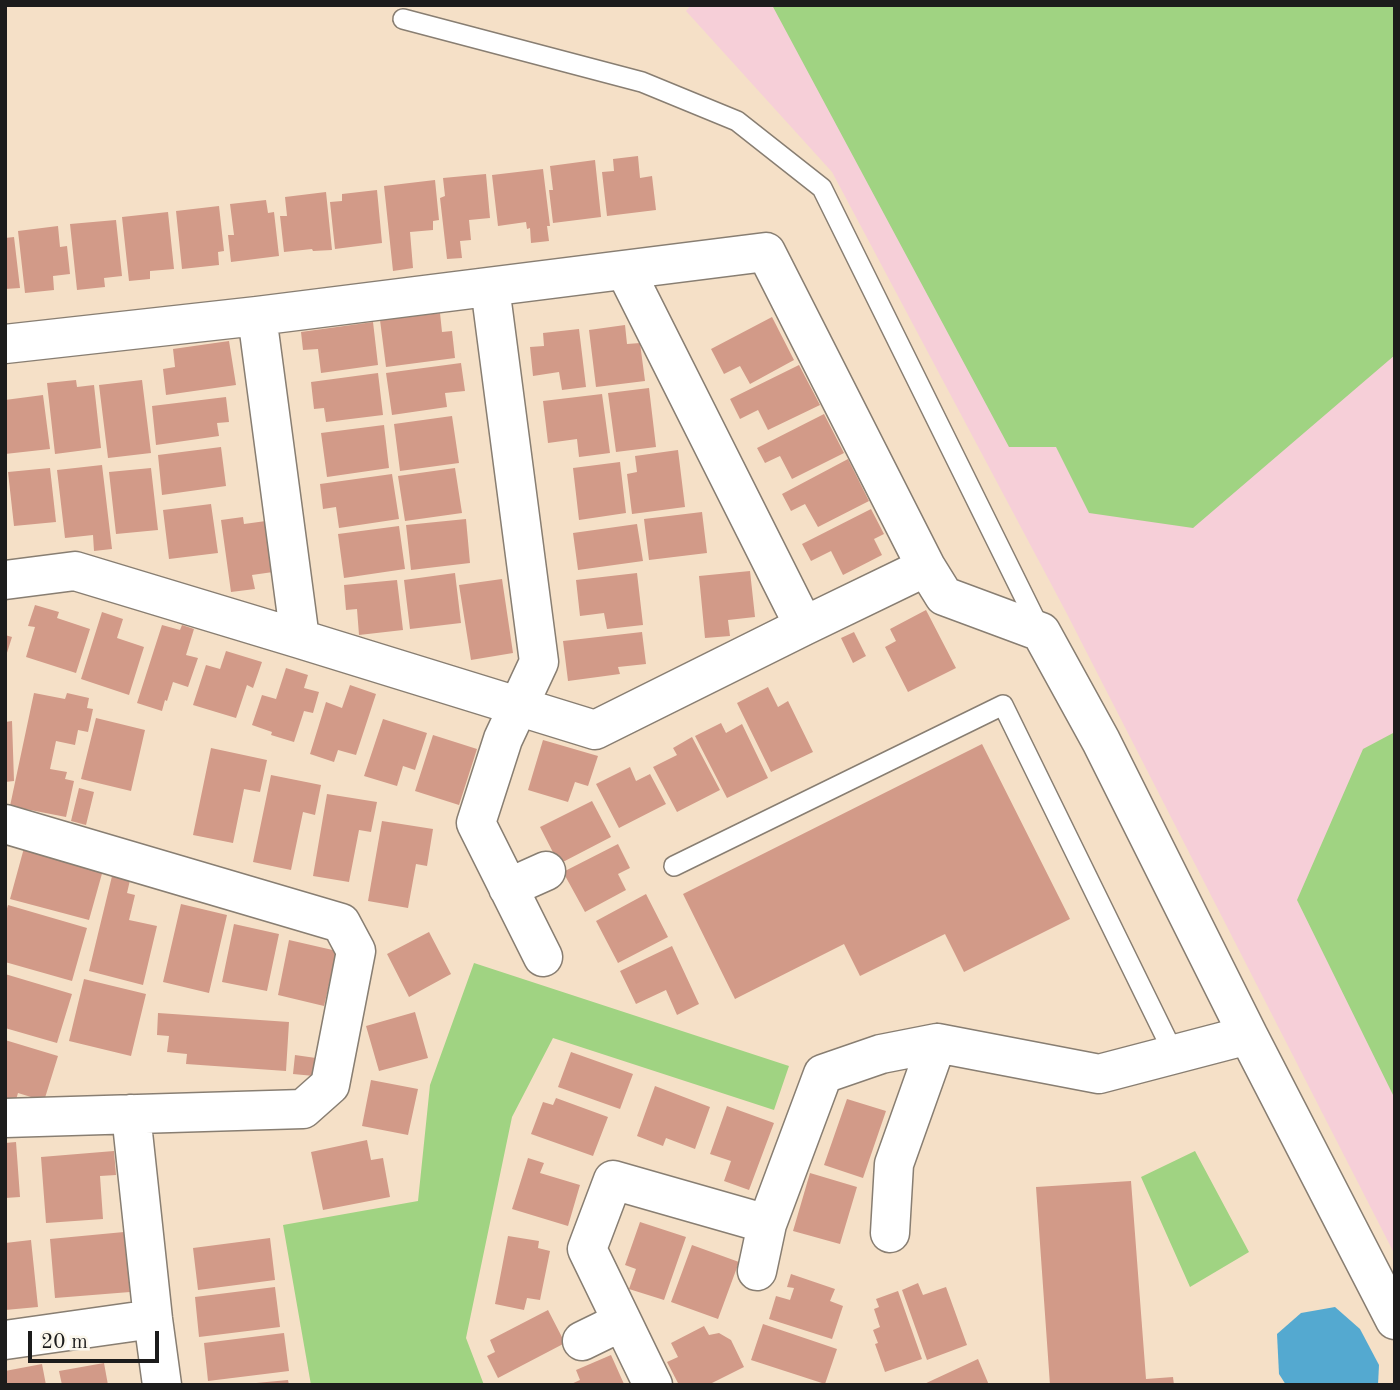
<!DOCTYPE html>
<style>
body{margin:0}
#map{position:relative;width:1400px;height:1390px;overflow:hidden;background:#f5e0c7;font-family:"Old Standard TT",serif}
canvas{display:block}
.frame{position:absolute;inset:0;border:7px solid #1c1c1c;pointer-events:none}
.scale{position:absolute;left:28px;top:1331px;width:131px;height:32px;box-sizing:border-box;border:4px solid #1c1c1c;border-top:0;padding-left:9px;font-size:21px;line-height:24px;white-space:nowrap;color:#1c1c1c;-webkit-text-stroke:5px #fbf7ec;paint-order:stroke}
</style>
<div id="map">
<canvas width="1400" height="1390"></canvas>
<div class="frame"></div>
<div class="scale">20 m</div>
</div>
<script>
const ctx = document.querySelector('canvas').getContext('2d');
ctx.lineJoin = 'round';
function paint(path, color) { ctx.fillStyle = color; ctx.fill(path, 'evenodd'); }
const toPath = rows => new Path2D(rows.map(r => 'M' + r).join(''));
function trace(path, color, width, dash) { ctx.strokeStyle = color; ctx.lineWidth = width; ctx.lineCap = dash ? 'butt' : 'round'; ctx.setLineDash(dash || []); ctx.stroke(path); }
const built = toPath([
 [691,5,1395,5,1395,1255,1066,612,832,172,686,11]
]);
const green = toPath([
 [772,5,1395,5,1395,355,1193,528,1089,513,1056,447,1009,447],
 [1395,732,1395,1099,1297,900,1363,749],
 [474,963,789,1066,774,1110,553,1038,512,1117,466,1338,484,1385,311,1385,283,1225,418,1201,430,1085],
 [1195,1151,1249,1252,1190,1287,1141,1177]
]);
const water = toPath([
 [1335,1307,1360,1329,1379,1365,1378,1385,1286,1385,1279,1374,1277,1334,1301,1313]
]);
const building = toPath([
 [638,156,640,178,652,176,656,210,607,216,602,172,614,171,613,159],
 [595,160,601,217,553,223,549,190,553,190,550,166],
 [543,169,550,226,547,226,549,241,531,243,530,228,527,229,526,222,498,226,492,175],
 [486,174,490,218,469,220,471,240,460,241,462,258,447,259,440,198,445,196,443,178],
 [435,180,439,220,433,221,433,230,410,232,413,268,393,271,384,186],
 [377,190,382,243,335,249,330,202,342,201,342,194],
 [326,192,332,250,313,251,312,249,284,252,280,216,287,216,285,197],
 [266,200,268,213,274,212,279,256,231,262,228,235,234,235,230,204],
 [219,206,224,251,218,252,219,265,182,269,176,211],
 [168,212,174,269,150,271,150,279,129,281,122,217],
 [116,220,122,276,104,278,105,287,77,290,70,224],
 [58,226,60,247,67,246,70,274,53,276,54,290,25,293,18,231],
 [14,237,20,288,5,289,5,238],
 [440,313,442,332,452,331,455,358,386,367,380,320],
 [772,317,794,360,750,384,740,366,724,374,711,349],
 [373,322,378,365,321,373,318,349,303,350,301,332],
 [625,325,627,344,640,343,645,381,596,387,589,330],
 [579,329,586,387,562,390,559,372,533,376,530,347,544,346,543,333],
 [229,341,236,385,166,395,163,369,175,367,173,349],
 [461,363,465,391,445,393,447,407,392,415,386,373],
 [799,365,820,405,768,430,758,410,740,419,730,399],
 [378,373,383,415,326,422,324,408,314,409,311,382],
 [76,380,77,387,94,385,101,448,55,454,47,383],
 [142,380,151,453,108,458,99,385],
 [649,388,656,447,616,452,608,393],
 [602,394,610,453,579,457,577,439,548,443,543,401],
 [43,395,50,449,5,454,5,400],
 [226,397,229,422,217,423,219,436,156,445,152,406],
 [824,414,844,453,792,479,780,456,765,463,757,448],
 [452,416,459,463,400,471,394,424],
 [384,425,389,468,327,477,321,433],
 [221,447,226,486,162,495,158,455],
 [678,450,685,507,632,514,627,474,637,472,635,456],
 [848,459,869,501,818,527,805,504,791,511,782,494],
 [620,462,626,513,579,520,573,468],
 [102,465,112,549,94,551,93,535,65,538,57,470],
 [50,468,56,522,14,526,8,472],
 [151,468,158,530,116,534,109,472],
 [455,468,462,513,405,521,398,476],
 [392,474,399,519,339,528,336,507,323,509,320,484],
 [211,504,218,553,169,559,163,510],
 [871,509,884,534,874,539,882,555,843,575,831,551,811,561,802,544],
 [702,512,707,553,649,560,644,519],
 [243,517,244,524,266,521,273,572,252,575,255,589,231,592,221,520],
 [466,519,470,563,411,570,406,525],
 [637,524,643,561,578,570,573,533],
 [399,526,405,569,344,578,338,534],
 [750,571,755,617,728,620,730,636,705,638,699,576],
 [455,573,461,623,410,629,404,580],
 [637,573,643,625,607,629,604,613,580,616,576,580],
 [502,579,513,653,471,660,459,585],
 [397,580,403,630,359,635,357,609,346,610,344,585],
 [35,605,59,612,57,618,90,629,76,673,26,657,35,627,28,626],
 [926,610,956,668,908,692,885,647,896,641,890,629],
 [102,612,123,619,117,638,144,647,129,695,81,679],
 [162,625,180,630,182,625,194,629,186,655,198,658,188,687,173,682,167,701,165,700,162,711,137,703],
 [642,632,646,664,618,667,620,674,568,681,563,641],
 [854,632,866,656,853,663,841,638],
 [5,635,12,637,6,656,5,656],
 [226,651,262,662,253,688,247,685,236,718,193,705,206,665,220,669],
 [286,668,308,675,304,688,319,692,313,713,304,711,294,742,271,735,272,732,252,725,262,695,276,699],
 [350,685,376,694,356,755,338,750,334,762,310,754,326,702,342,708],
 [768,687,778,707,788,701,813,752,771,772,737,703],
 [34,693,65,699,67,693,89,698,87,708,93,709,88,732,78,730,75,745,56,741,50,769,67,772,65,779,74,781,66,817,10,806],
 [96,718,145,730,131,791,81,779],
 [383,719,427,733,415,770,403,766,397,786,364,776],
 [12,721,14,781,5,782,5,722],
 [721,723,726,733,742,724,768,778,727,798,695,736],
 [433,735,477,749,459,805,415,791],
 [692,737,720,790,677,812,653,767,677,755,673,748],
 [543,740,598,756,588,786,575,782,568,802,528,790],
 [982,744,1070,919,964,972,945,934,860,976,844,944,735,999,683,894],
 [211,748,267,760,260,792,244,789,233,843,193,835],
 [630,767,636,781,650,774,666,804,619,828,596,784],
 [271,775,321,785,315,815,303,812,291,870,253,862],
 [79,788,94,792,86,825,71,821],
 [327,794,377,802,371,832,359,830,349,882,313,876],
 [592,801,611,837,559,864,540,827],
 [382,821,433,829,427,866,416,864,408,908,368,901],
 [618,844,630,868,618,874,626,890,585,912,563,872],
 [24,848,103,870,89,920,10,899],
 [113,872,131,876,127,893,135,895,129,920,157,926,143,985,89,971],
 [646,894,668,937,618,963,596,921],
 [181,904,227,915,209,993,163,982],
 [8,905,87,928,72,981,5,962,5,916],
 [234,924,279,934,267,991,222,982],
 [429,932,451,974,409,997,387,954],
 [289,940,337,951,324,1006,278,995],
 [672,946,699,1004,677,1015,666,990,636,1004,620,971],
 [5,974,72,994,57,1043,5,1028],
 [84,979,146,994,131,1056,69,1041],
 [415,1012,428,1058,379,1071,366,1026],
 [158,1013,289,1022,286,1071,186,1064,187,1054,167,1052,169,1036,157,1035],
 [5,1040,58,1056,44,1101,18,1093,15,1103,5,1100],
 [571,1052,633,1074,620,1109,558,1087],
 [295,1055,316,1058,314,1076,293,1074],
 [371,1080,418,1089,408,1135,362,1126],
 [655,1086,710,1107,695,1149,666,1138,663,1146,637,1136],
 [556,1098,608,1117,593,1156,531,1134,543,1102,553,1105],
 [847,1099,886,1111,863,1178,824,1165],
 [727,1106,774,1123,749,1190,724,1181,731,1161,710,1154],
 [367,1140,371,1160,383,1158,390,1197,323,1210,311,1152],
 [16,1142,20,1197,5,1198,5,1143],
 [114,1151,116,1175,100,1176,103,1219,46,1223,41,1157],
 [528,1158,544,1163,540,1173,580,1185,568,1226,512,1209],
 [810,1173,857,1187,840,1244,793,1231],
 [1131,1181,1146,1379,1173,1377,1174,1385,1050,1385,1036,1187],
 [640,1222,686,1237,664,1300,629,1289,636,1269,625,1265],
 [124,1232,130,1292,55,1298,50,1239],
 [508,1236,539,1241,538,1248,550,1251,540,1300,527,1298,524,1310,495,1304],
 [270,1238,275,1280,198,1290,193,1248],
 [31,1240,38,1307,5,1310,5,1243],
 [692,1245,739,1262,718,1319,671,1302],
 [791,1274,835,1289,830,1301,843,1306,832,1339,769,1319,776,1296,790,1300,794,1288,787,1287],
 [918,1283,923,1295,946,1287,967,1345,927,1360,902,1290],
 [275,1287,280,1327,199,1337,195,1297],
 [898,1291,922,1359,885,1372,875,1344,878,1343,873,1330,880,1327,874,1309,879,1307,876,1299],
 [548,1310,565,1343,498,1378,487,1356,495,1352,490,1340],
 [763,1324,837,1349,825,1384,751,1360],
 [704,1326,709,1335,719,1333,731,1340,744,1367,708,1385,679,1385,667,1362,678,1357,671,1343],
 [284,1333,289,1371,208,1381,204,1343],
 [611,1355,624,1384,569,1385,580,1380,576,1370],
 [978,1359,989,1385,922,1385],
 [104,1363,108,1385,62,1385,59,1371],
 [42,1364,46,1385,5,1385,5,1371],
 [288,1380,289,1385,256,1385,256,1383]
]);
const lane = toPath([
 [403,19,642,82,737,121,822,188,1041,631],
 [674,866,1003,705,1174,1054]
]);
const street = toPath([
 [625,270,804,626],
 [490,287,539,662,503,739,476,823,543,957],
 [257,316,300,639],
 [5,344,257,316,766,252,926,567,944,596,1041,632,1101,741,1248,1035,1395,1320],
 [5,580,75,571,300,639,595,730,804,626,926,567],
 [5,824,341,923,356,951,330,1085,303,1109,5,1118],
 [508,888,546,871],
 [131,1114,153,1319,162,1385],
 [890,1233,894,1164,937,1043,1099,1074,1248,1035],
 [757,1271,767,1224],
 [5,1340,153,1319],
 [582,1341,621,1322],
 [653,1385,587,1249,613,1180,767,1224,823,1074,881,1054,937,1043]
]);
paint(built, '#f6cfd8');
paint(green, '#a0d382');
paint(water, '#54a9d0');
paint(building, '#d29a88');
trace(lane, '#887e72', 22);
trace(street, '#887e72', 41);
trace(lane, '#fff', 19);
trace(street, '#fff', 38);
</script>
